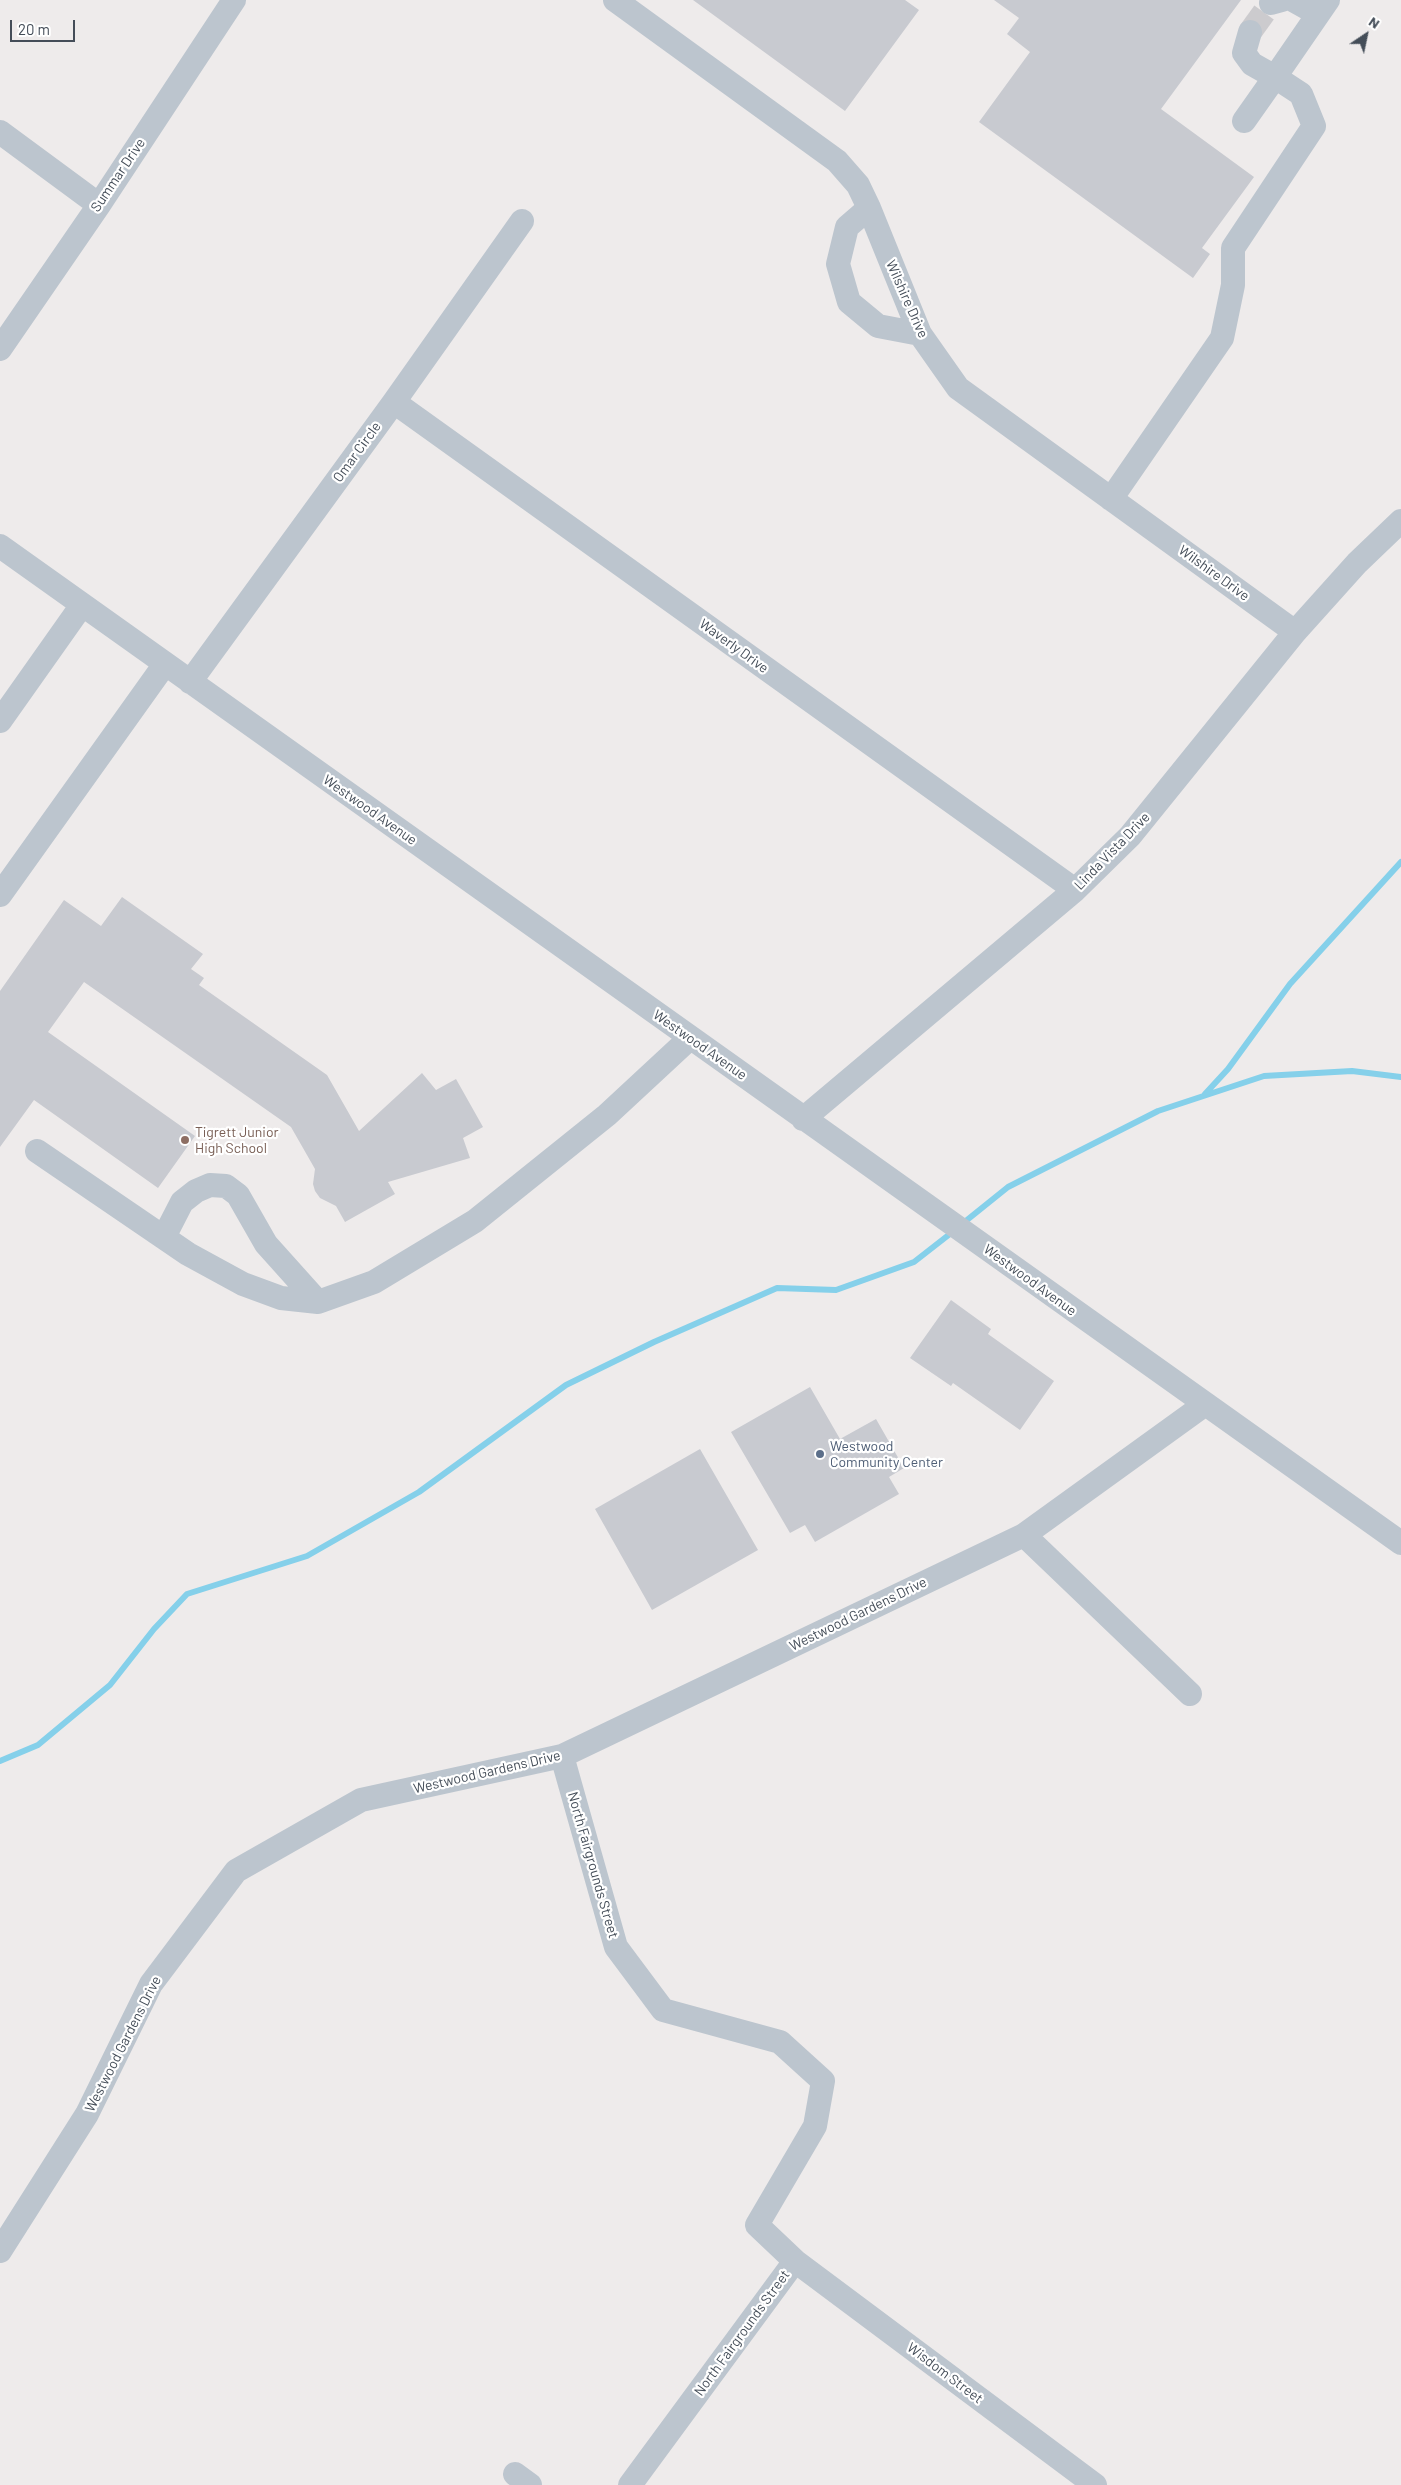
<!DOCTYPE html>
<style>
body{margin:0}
#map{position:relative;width:1401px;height:2485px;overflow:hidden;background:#eeebeb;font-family:Barlow,sans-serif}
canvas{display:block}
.north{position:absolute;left:1341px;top:10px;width:50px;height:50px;-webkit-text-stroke:4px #fff;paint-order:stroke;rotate:34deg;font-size:14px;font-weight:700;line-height:20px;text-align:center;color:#444d58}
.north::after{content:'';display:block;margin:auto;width:18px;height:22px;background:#444d58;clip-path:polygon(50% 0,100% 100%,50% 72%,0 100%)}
.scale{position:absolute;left:10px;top:20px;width:65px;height:22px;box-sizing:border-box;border:2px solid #444d58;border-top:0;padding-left:6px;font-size:15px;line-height:18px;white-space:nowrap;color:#444d58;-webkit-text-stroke:4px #fff;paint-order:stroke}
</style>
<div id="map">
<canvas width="1401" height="2485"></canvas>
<div class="north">N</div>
<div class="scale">20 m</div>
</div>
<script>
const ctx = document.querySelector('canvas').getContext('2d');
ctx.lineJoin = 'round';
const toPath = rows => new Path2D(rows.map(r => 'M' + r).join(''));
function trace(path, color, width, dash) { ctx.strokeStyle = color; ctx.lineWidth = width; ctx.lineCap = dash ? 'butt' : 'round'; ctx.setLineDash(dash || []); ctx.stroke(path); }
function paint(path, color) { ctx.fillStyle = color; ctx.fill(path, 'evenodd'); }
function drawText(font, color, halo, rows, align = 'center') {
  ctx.font = font + ' Barlow,sans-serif'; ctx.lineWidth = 4.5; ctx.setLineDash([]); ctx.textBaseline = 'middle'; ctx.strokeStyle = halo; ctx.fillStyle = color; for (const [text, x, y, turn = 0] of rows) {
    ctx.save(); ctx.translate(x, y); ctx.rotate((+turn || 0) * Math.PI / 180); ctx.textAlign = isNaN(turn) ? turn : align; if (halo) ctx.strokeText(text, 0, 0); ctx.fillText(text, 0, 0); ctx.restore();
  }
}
const stream = toPath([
 [1205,1094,1228,1069,1290,984,1401,862],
 [962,1224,1008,1187,1158,1111,1264,1076,1352,1071,1401,1077],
 [0,1761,38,1745,110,1685,154,1629,187,1594,307,1556,419,1492,566,1385,654,1342,777,1288,836,1290,914,1262,955,1230]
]);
const building = toPath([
 [693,0,905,0,919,10,845,111],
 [994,0,1241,0,1161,109,1254,177,1202,248,1210,254,1193,278,979,122,1030,52,1007,34,1019,18],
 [122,897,203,954,191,969,204,978,199,985,327,1075,359,1131,422,1073,436,1090,456,1079,483,1127,463,1138,470,1158,388,1182,395,1194,345,1222,336,1206,320,1198,315,1191,313,1184,315,1169,291,1127,84,982,48,1032,195,1136,158,1188,34,1100,0,1147,0,991,64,900,101,926],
 [951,1300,991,1329,988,1334,1054,1381,1020,1430,953,1383,951,1386,910,1358],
 [810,1387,840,1439,876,1419,904,1468,889,1477,899,1494,815,1542,805,1525,790,1533,731,1432],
 [700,1449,758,1550,652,1610,595,1509]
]);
const minorTunnel = toPath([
 [1250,32,1271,3]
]);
const minor = toPath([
 [615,0,837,161,858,185,869,208,920,334,958,388,1295,632],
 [1293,0,1318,14],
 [1271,3,1282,0],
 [1244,121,1275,77,1252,64,1244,53,1250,32],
 [0,132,99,205],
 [869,208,847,227,838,264,849,302,878,326,920,334],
 [0,349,99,205,234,0],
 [394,402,1075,890],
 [1111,499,1222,338,1233,285,1233,248,1314,126,1301,94,1275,77,1328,0],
 [0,546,1401,1543],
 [190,682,394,402,522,221],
 [0,721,82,605],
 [0,895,165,664],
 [803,1119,1075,890,1130,836,1295,632,1357,563,1401,521],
 [37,1151,188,1254,243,1284,281,1298,318,1302,374,1282,475,1221,607,1115,690,1038],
 [164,1237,182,1202,196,1191,210,1185,226,1186,238,1195,266,1244,318,1302],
 [1024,1535,1190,1694],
 [562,1756,616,1947,663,2010,780,2042,823,2081,815,2126,757,2225,795,2261,630,2485],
 [0,2251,87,2114,151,1984,236,1871,361,1800,562,1756,1024,1535,1204,1405],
 [795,2261,1095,2485],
 [515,2474,530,2485]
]);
const markers = [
 [185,1140,5,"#8d6e63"],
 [820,1454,5,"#5c6f8a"]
];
const streetNames = [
 ["Summar Drive",118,175,-56],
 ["Wilshire Drive",907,299,66],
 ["Omar Circle",357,452,-54],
 ["Wilshire Drive",1214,573,36],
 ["Waverly Drive",734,646,36],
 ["Westwood Avenue",370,810,35],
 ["Linda Vista Drive",1112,851,-46],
 ["Westwood Avenue",700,1045,35],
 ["Westwood Avenue",1030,1280,36],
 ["Westwood Gardens Drive",858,1614,-26],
 ["Westwood Gardens Drive",487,1772,-13],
 ["North Fairgrounds Street",593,1865,74],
 ["Westwood Gardens Drive",123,2044,-63],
 ["North Fairgrounds Street",742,2333,-54],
 ["Wisdom Street",945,2373,37]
];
const educationNames = [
 ["Tigrett Junior",195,1132],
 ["High School",195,1148]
];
const serviceNames = [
 ["Westwood",830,1446],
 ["Community Center",830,1462]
];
trace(stream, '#85d0ea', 6);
paint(building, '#c8cad0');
trace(minorTunnel, '#cccbce', 24, [24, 12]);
trace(minor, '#bcc5ce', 24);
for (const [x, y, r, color] of markers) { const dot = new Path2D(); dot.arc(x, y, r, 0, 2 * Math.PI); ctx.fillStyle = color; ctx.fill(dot); trace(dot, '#fff', 2); }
drawText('14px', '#444d58', '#fff', streetNames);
drawText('14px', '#785e54', '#fff', educationNames, 'left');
drawText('14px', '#4e5e75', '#fff', serviceNames, 'left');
</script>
